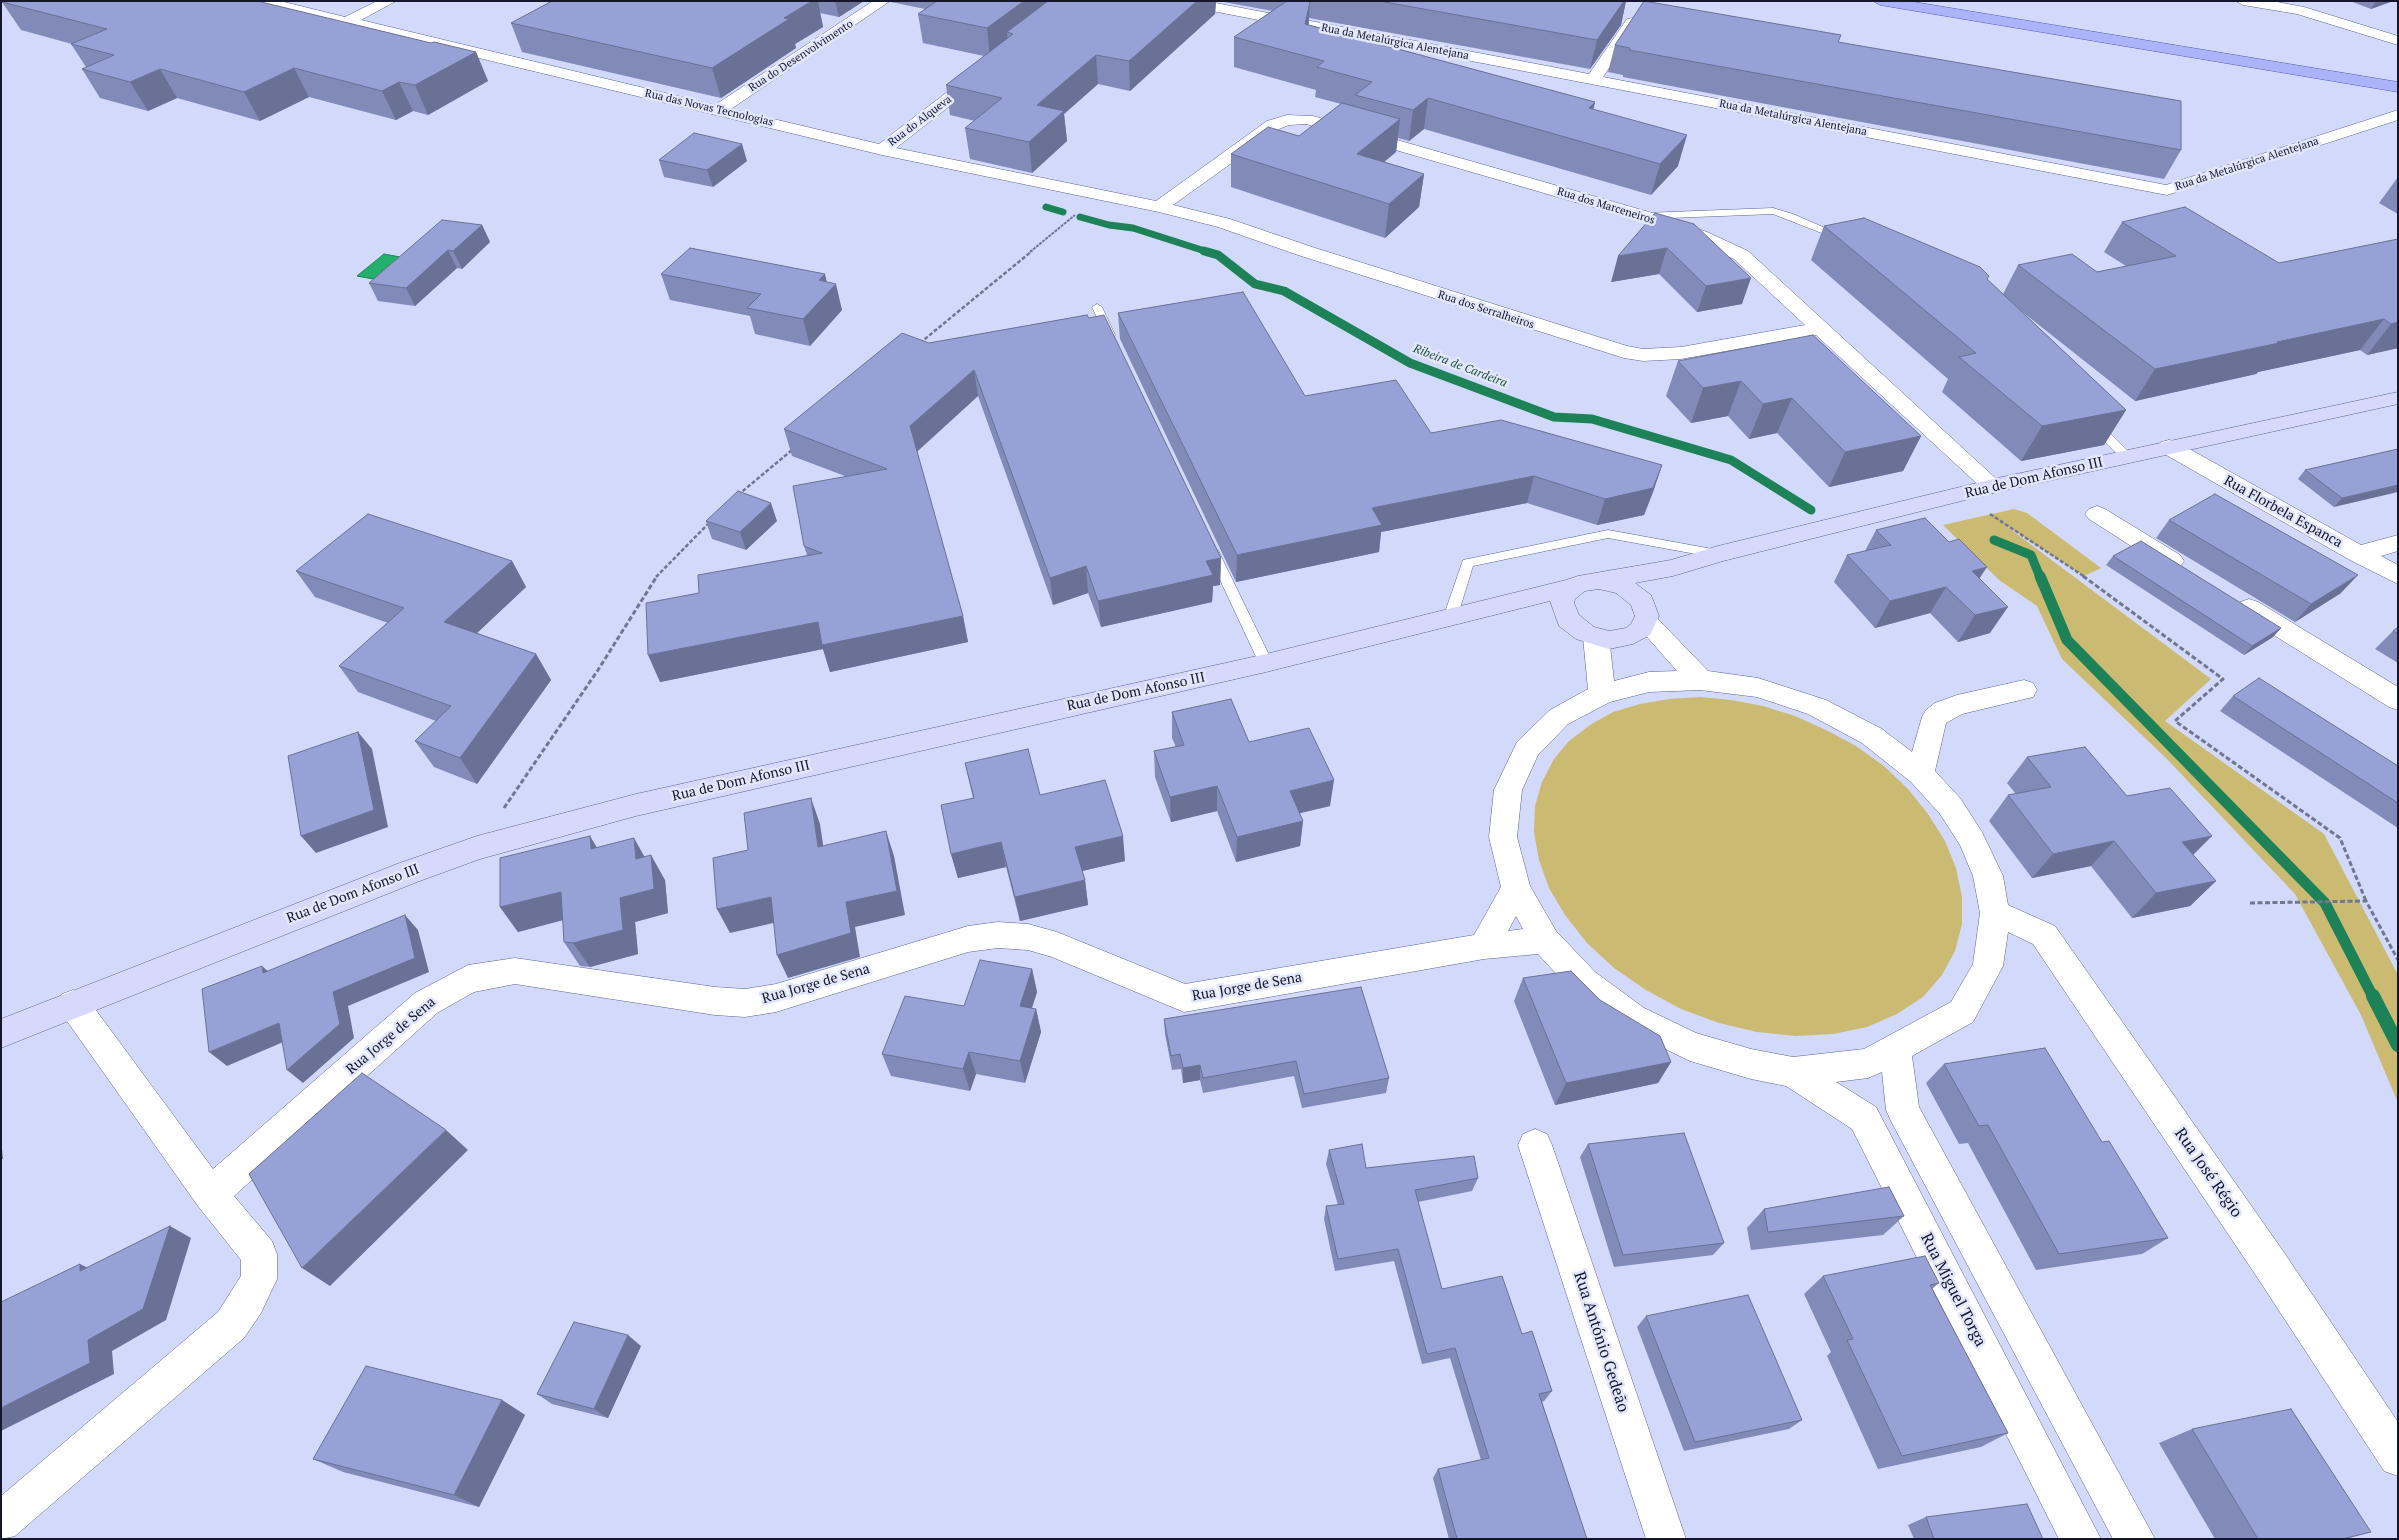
<!DOCTYPE html>
<meta charset="utf-8">
<style>
body{margin:0}
#map{position:relative;width:2399px;height:1540px;overflow:hidden;background:#d2d9fb;font-family:"PT Serif",serif}
canvas{display:block}
.frame{position:absolute;inset:0;border:2px solid #14172b;pointer-events:none}
</style>
<div id="map">
<canvas width="2399" height="1540"></canvas>
<div class="frame"></div>
</div>
<script>
const ctx = document.querySelector('canvas').getContext('2d');
ctx.lineJoin = 'round';
function paint(path, color) { ctx.fillStyle = color; ctx.fill(path, 'evenodd'); }
const toPath = rows => new Path2D(rows.map(r => 'M' + r).join(''));
function trace(path, color, width, dash) { ctx.strokeStyle = color; ctx.lineWidth = width; ctx.lineCap = dash ? 'butt' : 'round'; ctx.setLineDash(dash || []); ctx.stroke(path); }
function drawText(font, color, halo, rows, align = 'center') {
  ctx.font = font + ' "PT Serif",serif'; ctx.lineWidth = 5; ctx.setLineDash([]); ctx.textBaseline = 'middle'; ctx.strokeStyle = halo; ctx.fillStyle = color; for (const [text, x, y, turn = 0] of rows) {
    ctx.save(); ctx.translate(x, y); ctx.rotate((+turn || 0) * Math.PI / 180); ctx.textAlign = isNaN(turn) ? turn : align; if (halo) ctx.strokeText(text, 0, 0); ctx.fillText(text, 0, 0); ctx.restore();
  }
}
const green = toPath([
 [2014,509,2027,513,2101,568,2084,576,2002,523,2211,679,2165,721,2324,834,2398,975,2398,1103,2361,1015,2295,894,2167,759,2062,659,2037,606,1999,580,1943,525],
 [1700,697,1731,700,1763,706,1795,716,1826,730,1856,746,1884,766,1908,789,1928,814,1945,841,1956,868,1962,897,1962,924,1955,951,1942,975,1923,997,1897,1014,1867,1027,1833,1034,1796,1036,1757,1032,1719,1023,1681,1009,1646,990,1614,968,1587,943,1565,915,1549,888,1539,860,1534,832,1535,806,1542,782,1554,759,1569,741,1590,725,1613,712,1640,704,1669,699]
]);
const water = toPath([
 [384,254,400,257,373,279,357,276,384,254]
]);
const streamFar3 = toPath([
 [1046,207,1063,212],
 [1080,217,1109,225,1133,228,1208,252]
]);
const streamFar2 = toPath([
 [1204,251,1218,255,1255,284,1284,291,1410,363,1554,417,1592,419,1731,460,1811,510],
 [1994,540,2031,555,2040,577]
]);
const streamFar1 = toPath([
 [2040,576,2067,640,2325,903,2373,997]
]);
const stream = toPath([
 [2373,996,2398,1045]
]);
const pathFar2 = toPath([
 [1030,252,1075,215]
]);
const pathFar1 = toPath([
 [920,343,1032,251],
 [738,495,792,450],
 [1990,514,2085,577],
 [656,577,710,522]
]);
const path = toPath([
 [2083,576,2223,679,2175,721,2340,838,2366,901],
 [504,808,598,670,657,576],
 [2250,903,2366,901,2398,960]
]);
const lane = toPath([
 [1773,208,1793,214,1846,237,1837,239,1773,214,1644,219,1639,216,1644,213,1773,208],
 [1097,304,1102,307,1115,335,1114,337,1106,337,1105,335,1092,307,1097,304],
 [2095,421,2099,422,2131,454,2133,457,2131,460,2123,460,2091,428,2089,425,2095,421],
 [1608,530,1718,550,1725,554,1718,558,1608,538,1473,566,1457,618,1450,623,1443,618,1463,560,1608,530],
 [1212,546,1218,550,1273,663,1271,667,1266,668,1259,663,1206,550,1212,546]
]);
const street = toPath([
 [254,1,280,1,345,17,377,1,396,1,361,20,715,105,873,1,890,1,731,109,879,144,971,74,977,72,985,77,983,80,896,148,1156,201,1267,121,1287,115,1313,116,1649,212,1707,232,1748,251,2004,486,2001,491,1993,493,1985,491,1816,335,1681,359,1643,361,1624,358,1298,255,1218,227,1159,212,882,155,346,26,256,4,254,1],
 [1306,124,1637,220,1693,240,1734,259,1805,325,1681,347,1643,349,1627,346,1312,247,1230,219,1173,205,1279,129,1289,125,1306,124],
 [1174,1,1205,1,1589,74,1627,19,1632,18,1639,22,1603,77,2166,185,2398,110,2398,120,2167,195,1181,5,1174,1],
 [2236,1,2272,1,2304,7,2398,36,2398,45,2297,14,2243,5,2236,1],
 [2169,440,2177,442,2361,545,2398,535,2398,551,2381,556,2398,565,2398,584,2350,560,2161,452,2158,447,2161,442,2169,440],
 [2097,506,2105,509,2180,555,2184,561,2180,567,2172,569,2164,567,2089,519,2085,514,2089,509,2097,506],
 [2249,599,2258,602,2398,687,2398,710,2389,707,2240,614,2237,608,2240,602,2249,599],
 [1646,613,1655,616,1708,671,1758,678,1826,700,1882,729,1912,752,1922,717,1926,710,1935,703,1957,695,2024,680,2033,683,2037,690,2033,697,1962,714,1946,723,1935,771,1960,798,1982,832,2003,876,2008,905,2055,926,2283,1251,2398,1422,2398,1476,2384,1471,2257,1277,2033,944,2008,932,2003,966,1973,1022,1912,1056,1919,1107,2155,1539,2113,1539,1891,1121,1886,1110,1882,1072,1868,1078,1836,1082,1876,1107,2101,1539,2059,1539,1852,1129,1786,1086,1751,1079,1690,1061,1622,1028,1573,992,1538,954,1484,959,1184,1012,1052,957,1028,950,998,948,968,952,776,1012,745,1017,715,1015,515,984,474,992,437,1013,234,1196,272,1241,277,1254,277,1279,261,1313,244,1338,15,1536,1,1539,1,1496,218,1312,241,1276,241,1260,198,1206,62,1014,57,1004,62,994,73,990,84,994,213,1169,415,993,468,965,515,958,715,987,745,989,776,984,968,926,998,922,1028,924,1057,932,1185,984,1474,935,1501,887,1489,837,1494,790,1517,742,1550,710,1588,689,1583,637,1587,631,1596,628,1605,631,1609,637,1614,681,1649,672,1677,671,1634,622,1637,616,1646,613],
 [1700,690,1757,697,1808,714,1862,743,1911,782,1940,814,1960,845,1973,876,1980,913,1973,964,1951,1002,1864,1049,1793,1057,1751,1049,1696,1033,1644,1008,1595,972,1556,931,1530,886,1517,837,1522,790,1538,755,1568,724,1610,702,1649,692,1700,690],
 [1516,916,1523,929,1508,931,1516,916],
 [1535,1129,1547,1134,1552,1145,1686,1539,1646,1539,1518,1145,1523,1134,1535,1129]
]);
const secondary = toPath([
 [2398,392,2398,404,1993,493,1723,561,1673,576,1635,583,1651,595,1659,616,1650,635,1633,644,1609,649,1576,639,1559,626,1550,601,1266,672,636,816,480,859,417,882,1,1048,1,1019,397,864,477,836,636,794,1266,654,1566,580,1578,576,1671,560,1718,546,1993,479,2398,392],
 [1599,589,1616,593,1631,605,1635,616,1631,624,1626,628,1609,631,1594,627,1579,615,1574,603,1575,599,1585,591,1599,589]
]);
const primary = toPath([
 [1873,1,1908,1,2398,82,2398,92,1880,5,1873,1]
]);
const wall = toPath([
 [552,1,864,1,839,17,820,13,823,27,795,44,796,48,721,98,522,52,511,23],
 [891,1,1216,1,1215,14,1130,91,1098,84,1064,114,1067,141,1032,173,970,159,965,128,975,121,950,115,946,85,984,56,923,43,918,14,925,9,891,2],
 [1218,1,1626,1,1621,25,1590,69,1309,18,1309,25,1595,102,1593,109,1678,166,1651,195,1424,129,1409,141,1398,138,1396,152,1384,162,1424,174,1419,207,1385,238,1231,187,1231,154,1299,136,1341,104,1315,97,1316,90,1234,67,1234,37,1273,11],
 [2350,1,2393,1,2371,9],
 [2,2,431,43,476,52,488,81,428,115,413,111,396,120,309,97,260,121,177,98,148,111,100,98,82,69,86,67,71,44,72,44,21,30],
 [1838,42,2181,150,2164,179,1623,77,1623,75,1608,72,1615,45],
 [659,160,747,161,713,187,664,177],
 [2398,177,2398,214,2379,203],
 [2122,222,2279,263,2398,239,2398,348,2367,355,2360,350,2258,372,2256,374,2135,401,2020,310,2126,410,2104,445,2021,461,1942,392,1948,379,1811,260,1824,226,1987,279,2003,294,2018,265,2097,272,2126,266,2104,252],
 [1694,224,1742,304,1697,312,1659,274,1611,282],
 [482,225,490,242,462,269,457,268,415,306,378,301,369,283],
 [661,274,827,282,842,310,810,346,755,334,750,316,670,300],
 [1118,313,1305,396,1431,433,1662,465,1653,492,1644,515,1597,525,1527,503,1381,532,1379,552,1236,582,1120,339],
 [1087,315,1221,558,1220,585,1213,586,1212,602,1101,627,1088,593,1053,605,978,396,917,452,963,616,968,642,830,672,823,649,660,682,699,593,807,555,804,546,845,476,792,456,784,429,929,343],
 [1678,361,1921,436,1903,471,1829,487,1777,433,1749,439,1728,416,1691,423,1666,396],
 [2398,449,2334,507,2298,479,2305,470],
 [2169,520,2341,593,2295,622,2156,538],
 [706,521,777,521,746,550,712,539],
 [1876,530,1980,579,1990,633,1958,642,1930,613,1875,628,1834,582,1847,555,1865,551],
 [2113,556,2281,628,2273,637,2244,655,2106,565],
 [512,561,526,587,477,633,536,654,551,680,477,784,434,767,415,741,436,721,358,692,339,666,388,623,315,597,296,571],
 [2398,627,2398,663,2375,649,2393,631],
 [2233,696,2398,766,2398,828,2220,711],
 [1172,712,1249,742,1330,806,1299,813,1303,821,1300,846,1236,862,1217,811,1171,822,1155,777,1154,751,1176,747,1172,738],
 [2027,757,2127,796,2193,855,2216,881,2190,906,2132,918,2091,866,2032,878,1989,821,2008,795,2016,794,2007,783],
 [965,763,1040,795,1125,861,1082,871,1085,880,1088,905,1020,921,1006,867,958,878,951,854,973,798],
 [597,848,644,857,665,880,668,913,635,922,638,954,590,967,580,966,564,942,563,920,518,932,500,907],
 [1032,969,1037,992,1032,1008,1036,1009,1041,1032,1025,1083,976,1074,970,1091,891,1076,882,1054,964,1006],
 [1523,978,1600,1000,1671,1062,1658,1083,1555,1105,1514,1001],
 [1164,1019,1389,1078,1386,1093,1302,1108,1294,1076,1203,1093,1200,1080,1183,1083,1181,1069,1172,1070,1165,1034],
 [1944,1064,2168,1238,2142,1254,2036,1270,1968,1143,1959,1144,1926,1083],
 [1588,1144,1724,1243,1713,1255,1614,1267,1580,1157],
 [1329,1150,1366,1168,1478,1178,1472,1191,1418,1202,1442,1289,1522,1334,1552,1391,1544,1401,1542,1402,1587,1539,1449,1539,1433,1478,1438,1469,1481,1460,1450,1358,1422,1364,1394,1261,1335,1271,1324,1219,1326,1206,1338,1205,1326,1164],
 [1764,1209,1904,1216,1883,1235,1751,1250,1747,1228],
 [1823,1276,1939,1283,1932,1289,2008,1433,1981,1447,1878,1469,1827,1356,1831,1352,1804,1294],
 [1646,1316,1802,1420,1789,1429,1684,1451,1637,1327],
 [641,1346,608,1418,552,1404,537,1394],
 [502,1400,525,1415,479,1507,343,1472,313,1459],
 [2192,1429,2371,1532,2345,1539,2215,1539,2159,1443],
 [1926,1517,2043,1539,1914,1539,1908,1525]
]);
const shadedWall = toPath([
 [812,1,818,1,823,27,795,44,796,48,721,98,712,68,784,18],
 [835,1,864,1,839,17],
 [1024,1,1065,1,1013,34,1007,32,1008,44,990,57,987,28],
 [1197,1,1216,1,1215,14,1130,91,1129,61],
 [1624,1,1626,1,1621,25,1590,69,1597,40],
 [2376,1,2393,1,2371,9],
 [1310,2,1308,31,1305,24],
 [476,52,488,81,428,115,415,85],
 [1096,55,1098,84,1064,114,1067,141,1032,173,1029,142,1037,105],
 [294,68,309,97,260,121,244,92],
 [160,69,177,98,148,111,130,82],
 [399,82,413,111,396,120,382,91],
 [1428,98,1424,129,1409,141,1413,110],
 [1595,102,1588,133,1589,108],
 [1400,119,1396,152,1354,187,1357,154],
 [1687,135,1678,166,1651,195,1660,164],
 [742,144,747,161,713,187,707,170],
 [1424,174,1419,207,1385,238,1389,204],
 [482,225,490,242,462,269,453,251],
 [1667,248,1659,274,1611,282,1618,256],
 [448,250,457,268,415,306,406,288],
 [825,274,829,291,836,284,842,310,810,346,803,319,819,280],
 [1751,278,1742,304,1697,312,1706,286],
 [2384,319,2360,350,2258,372,2256,374,2135,401,2155,369,2277,342],
 [2398,322,2398,348,2367,355,2391,324],
 [974,370,978,396,915,453,910,426],
 [1741,381,1728,416,1691,423,1703,388],
 [1792,398,1777,433,1749,439,1763,404],
 [2126,410,2104,445,2021,461,2042,426],
 [1921,436,1903,471,1829,487,1845,452],
 [1662,465,1653,492,1644,515,1597,525,1605,499],
 [1534,476,1527,503,1381,532,1379,552,1236,582,1237,555,1372,508],
 [2398,485,2398,492,2334,507,2342,498],
 [771,503,777,521,746,550,740,532],
 [1221,558,1220,585,1213,586,1212,602,1101,627,1098,601,1206,561],
 [512,561,526,587,461,648,444,622],
 [1086,566,1088,593,1053,605,1050,578],
 [1987,567,1970,593,1955,597,1972,571],
 [2358,575,2341,593,2295,622,2311,604],
 [1946,587,1930,613,1875,628,1890,601],
 [2008,607,1990,633,1958,642,1975,615],
 [963,616,968,642,830,672,823,649,660,682,648,655,818,622],
 [2281,628,2273,637,2244,655,2252,646],
 [536,654,551,680,477,784,460,758],
 [358,732,372,749,388,827,316,853,301,836],
 [1334,780,1330,806,1288,816,1290,791],
 [1217,786,1217,811,1171,822,1170,797],
 [811,798,820,824,827,871,818,847],
 [1303,821,1300,846,1236,862,1237,837],
 [886,831,894,856,905,915,855,927,860,957,788,978,777,955,846,902],
 [590,836,605,861,591,849],
 [1123,836,1125,861,1078,872,1075,847],
 [2212,836,2187,861,2182,842],
 [634,838,648,863,636,859],
 [2114,841,2091,866,2032,878,2053,854],
 [1001,842,1006,867,958,878,951,854],
 [651,855,665,880,668,913,635,922,638,954,590,967,573,943,620,898],
 [1085,880,1088,905,1020,921,1015,897],
 [2216,881,2190,906,2132,918,2156,893],
 [561,892,578,916,518,932,500,907],
 [771,897,782,921,730,933,717,909],
 [405,915,418,930,429,972,348,1006,354,1038,303,1083,287,1070,333,992],
 [262,966,278,980,263,973],
 [1032,969,1037,992,1025,1029,1020,1006],
 [1036,1009,1041,1032,1025,1083,1020,1061],
 [279,1023,295,1037,227,1066,209,1052],
 [969,1052,976,1074,970,1091,963,1069],
 [1671,1062,1658,1083,1555,1105,1566,1083],
 [1200,1065,1200,1080,1183,1083,1183,1068],
 [446,1130,468,1150,330,1286,302,1268],
 [1,1140,3,1159,1,1159],
 [170,1226,191,1238,166,1320,112,1351,114,1374,1,1431,1,1408,88,1340],
 [80,1264,104,1276,80,1271],
 [628,1335,641,1346,608,1418,594,1409],
 [502,1400,525,1415,479,1507,454,1495]
]);
const building = toPath([
 [5,1,257,1,431,43,434,42,476,52,415,85,399,82,382,91,294,68,244,92,160,69,130,82,82,69,114,55,71,44,107,29,2,2,5,1],
 [552,1,812,1,784,18,789,19,712,68,511,23,552,1],
 [937,1,1024,1,987,28,918,14,937,1],
 [1048,1,1197,1,1129,61,1096,55,1037,105,1064,111,1029,142,965,128,1002,98,946,85,1013,34,1007,32,1048,1],
 [1287,1,1304,1,1310,2,1305,24,1595,102,1589,108,1687,135,1660,164,1428,98,1413,110,1355,95,1372,82,1317,67,1324,61,1234,37,1287,1],
 [1379,1,1624,1,1597,40,1379,1],
 [1644,1,1841,35,1838,42,2181,101,2181,150,1629,50,1630,48,1615,45,1644,1],
 [1342,103,1400,119,1357,154,1424,174,1389,204,1231,154,1268,127,1299,136,1342,103],
 [694,133,742,144,707,170,659,160,694,133],
 [2185,207,2279,263,2398,239,2398,322,2391,324,2384,319,2277,342,2279,343,2155,369,2018,265,2072,254,2097,272,2176,256,2122,222,2185,207],
 [1655,213,1694,224,1751,278,1706,286,1667,248,1618,256,1655,213],
 [1864,218,1980,267,1989,276,1987,279,2126,410,2042,426,1959,357,1976,353,1824,226,1864,218],
 [442,220,482,225,453,251,448,250,406,288,369,283,442,220],
 [690,248,825,274,819,280,836,284,803,319,747,308,761,294,661,274,690,248],
 [1243,292,1305,396,1396,380,1431,433,1501,420,1662,465,1653,488,1605,499,1534,476,1372,508,1382,525,1237,555,1118,313,1243,292],
 [1087,315,1089,318,1104,315,1221,558,1206,561,1213,575,1098,601,1086,566,1050,578,974,370,910,426,963,616,822,645,818,622,648,655,646,603,699,593,698,575,822,553,804,546,793,486,887,469,784,429,902,333,929,343,1087,315],
 [1813,335,1921,436,1845,452,1792,398,1763,404,1741,381,1703,388,1678,361,1813,335],
 [2398,449,2398,485,2342,498,2305,470,2398,449],
 [738,491,771,503,740,532,706,521,738,491],
 [2215,494,2358,575,2311,604,2169,520,2215,494],
 [368,514,512,561,444,622,536,654,460,758,415,741,451,706,339,666,404,608,296,571,368,514],
 [1925,518,1949,542,1959,539,1987,567,1972,571,2008,607,1975,615,1946,587,1890,601,1847,555,1891,545,1876,530,1925,518],
 [2141,541,2281,628,2252,646,2113,556,2141,541],
 [2398,627,2398,634,2393,631,2398,627],
 [2259,678,2398,766,2398,803,2233,696,2259,678],
 [1231,699,1249,742,1309,728,1334,780,1290,791,1303,821,1237,837,1217,786,1170,797,1154,751,1184,745,1172,712,1231,699],
 [358,732,374,810,301,836,288,756,358,732],
 [2085,747,2127,796,2170,788,2212,836,2182,842,2216,881,2156,893,2114,841,2053,854,2008,795,2051,787,2027,757,2085,747],
 [1028,749,1040,795,1105,780,1123,836,1075,847,1085,880,1015,897,1001,842,951,854,941,805,974,798,965,763,1028,749],
 [811,798,818,847,886,831,897,891,846,902,851,933,777,955,771,897,717,909,713,858,748,850,744,813,811,798],
 [590,836,591,849,634,838,636,859,651,855,654,889,620,898,623,930,573,943,564,942,561,892,500,907,500,858,590,836],
 [405,915,415,958,333,992,340,1024,287,1070,279,1023,209,1052,202,989,262,966,263,973,405,915],
 [980,960,1032,969,1020,1006,1036,1009,1020,1061,969,1052,963,1069,882,1054,905,996,964,1006,980,960],
 [1571,971,1600,1000,1660,1036,1671,1062,1566,1083,1523,978,1571,971],
 [1361,987,1389,1078,1304,1094,1296,1061,1203,1078,1200,1065,1183,1068,1180,1054,1171,1056,1164,1019,1361,987],
 [2045,1048,2102,1142,2109,1141,2168,1238,2059,1254,1988,1125,1979,1126,1944,1064,2045,1048],
 [362,1073,446,1130,302,1268,249,1174,362,1073],
 [1684,1133,1724,1243,1623,1255,1588,1144,1684,1133],
 [1362,1144,1366,1168,1474,1156,1478,1178,1415,1190,1442,1289,1502,1276,1522,1334,1532,1331,1552,1391,1539,1394,1587,1539,1457,1539,1438,1469,1489,1458,1455,1348,1427,1354,1398,1249,1338,1259,1326,1206,1344,1204,1329,1150,1362,1144],
 [1889,1187,1904,1216,1768,1232,1764,1209,1889,1187],
 [170,1226,143,1309,88,1340,90,1363,1,1408,1,1302,80,1264,80,1271,170,1226],
 [1925,1256,1939,1283,1930,1285,2008,1433,1902,1456,1847,1340,1853,1339,1823,1276,1925,1256],
 [1748,1295,1802,1420,1695,1442,1646,1316,1748,1295],
 [574,1322,628,1335,594,1409,537,1394,574,1322],
 [366,1366,502,1400,454,1495,313,1459,366,1366],
 [2291,1409,2371,1532,2342,1539,2258,1539,2192,1429,2291,1409],
 [2027,1504,2043,1539,1934,1539,1926,1517,2027,1504]
]);
const farStreetnames = [
 ["Rua da Metalúrgica Alentejana",1395,42,11],
 ["Rua do Desenvolvimento",801,56,-33],
 ["Rua das Novas Tecnologias",709,108,13],
 ["Rua da Metalúrgica Alentejana",1793,118,11],
 ["Rua do Alqueva",920,121,-37],
 ["Rua da Metalúrgica Alentejana",2247,164,-18],
 ["Rua dos Marceneiros",1606,206,17],
 ["Rua dos Serralheiros",1486,310,18]
];
const farWaternames = [
 ["Ribeira de Cardeira",1460,366,21]
];
const streetNames = [
 ["Rua de Dom Afonso III",2034,478,-13],
 ["Rua Florbela Espanca",2283,512,29],
 ["Rua de Dom Afonso III",1136,692,-12],
 ["Rua de Dom Afonso III",741,781,-13],
 ["Rua de Dom Afonso III",353,894,-21],
 ["Rua Jorge de Sena",816,984,-16],
 ["Rua Jorge de Sena",1247,987,-10],
 ["Rua Jorge de Sena",391,1036,-40]
];
const nearStreetnames = [
 ["Rua José Régio",2208,1173,55],
 ["Rua Miguel Torga",1953,1290,63],
 ["Rua António Gedeão",1601,1342,72]
];
paint(green, '#cbba72');
paint(water, '#22b06c');
trace(water, '#1e8258', 1);
trace(streamFar3, '#1e8258', 7);
trace(streamFar2, '#1e8258', 9);
trace(streamFar1, '#1e8258', 11);
trace(stream, '#1e8258', 14);
trace(lane, '#5c6495', 1);
trace(street, '#5c6495', 1);
trace(secondary, '#5c6495', 1);
trace(primary, '#535bad', 1);
trace(pathFar2, '#717691', 2, [3, 1]);
trace(pathFar1, '#717691', 2.5, [4, 2]);
trace(path, '#717691', 3, [5, 2.5]);
paint(lane, '#fff');
paint(street, '#fff');
paint(secondary, '#d6d9fb');
paint(primary, '#acb3f8');
paint(wall, '#828ab8');
paint(shadedWall, '#6a7196');
paint(building, '#97a1d6');
trace(building, '#6a7196', 1);
drawText('11px', '#14172b', '#e2e7fd', farStreetnames);
drawText('italic 12px', '#1f5236', '#e2e7fd', farWaternames);
drawText('14px', '#14172b', '#e2e7fd', streetNames);
drawText('16px', '#14172b', '#e2e7fd', nearStreetnames);
</script>
